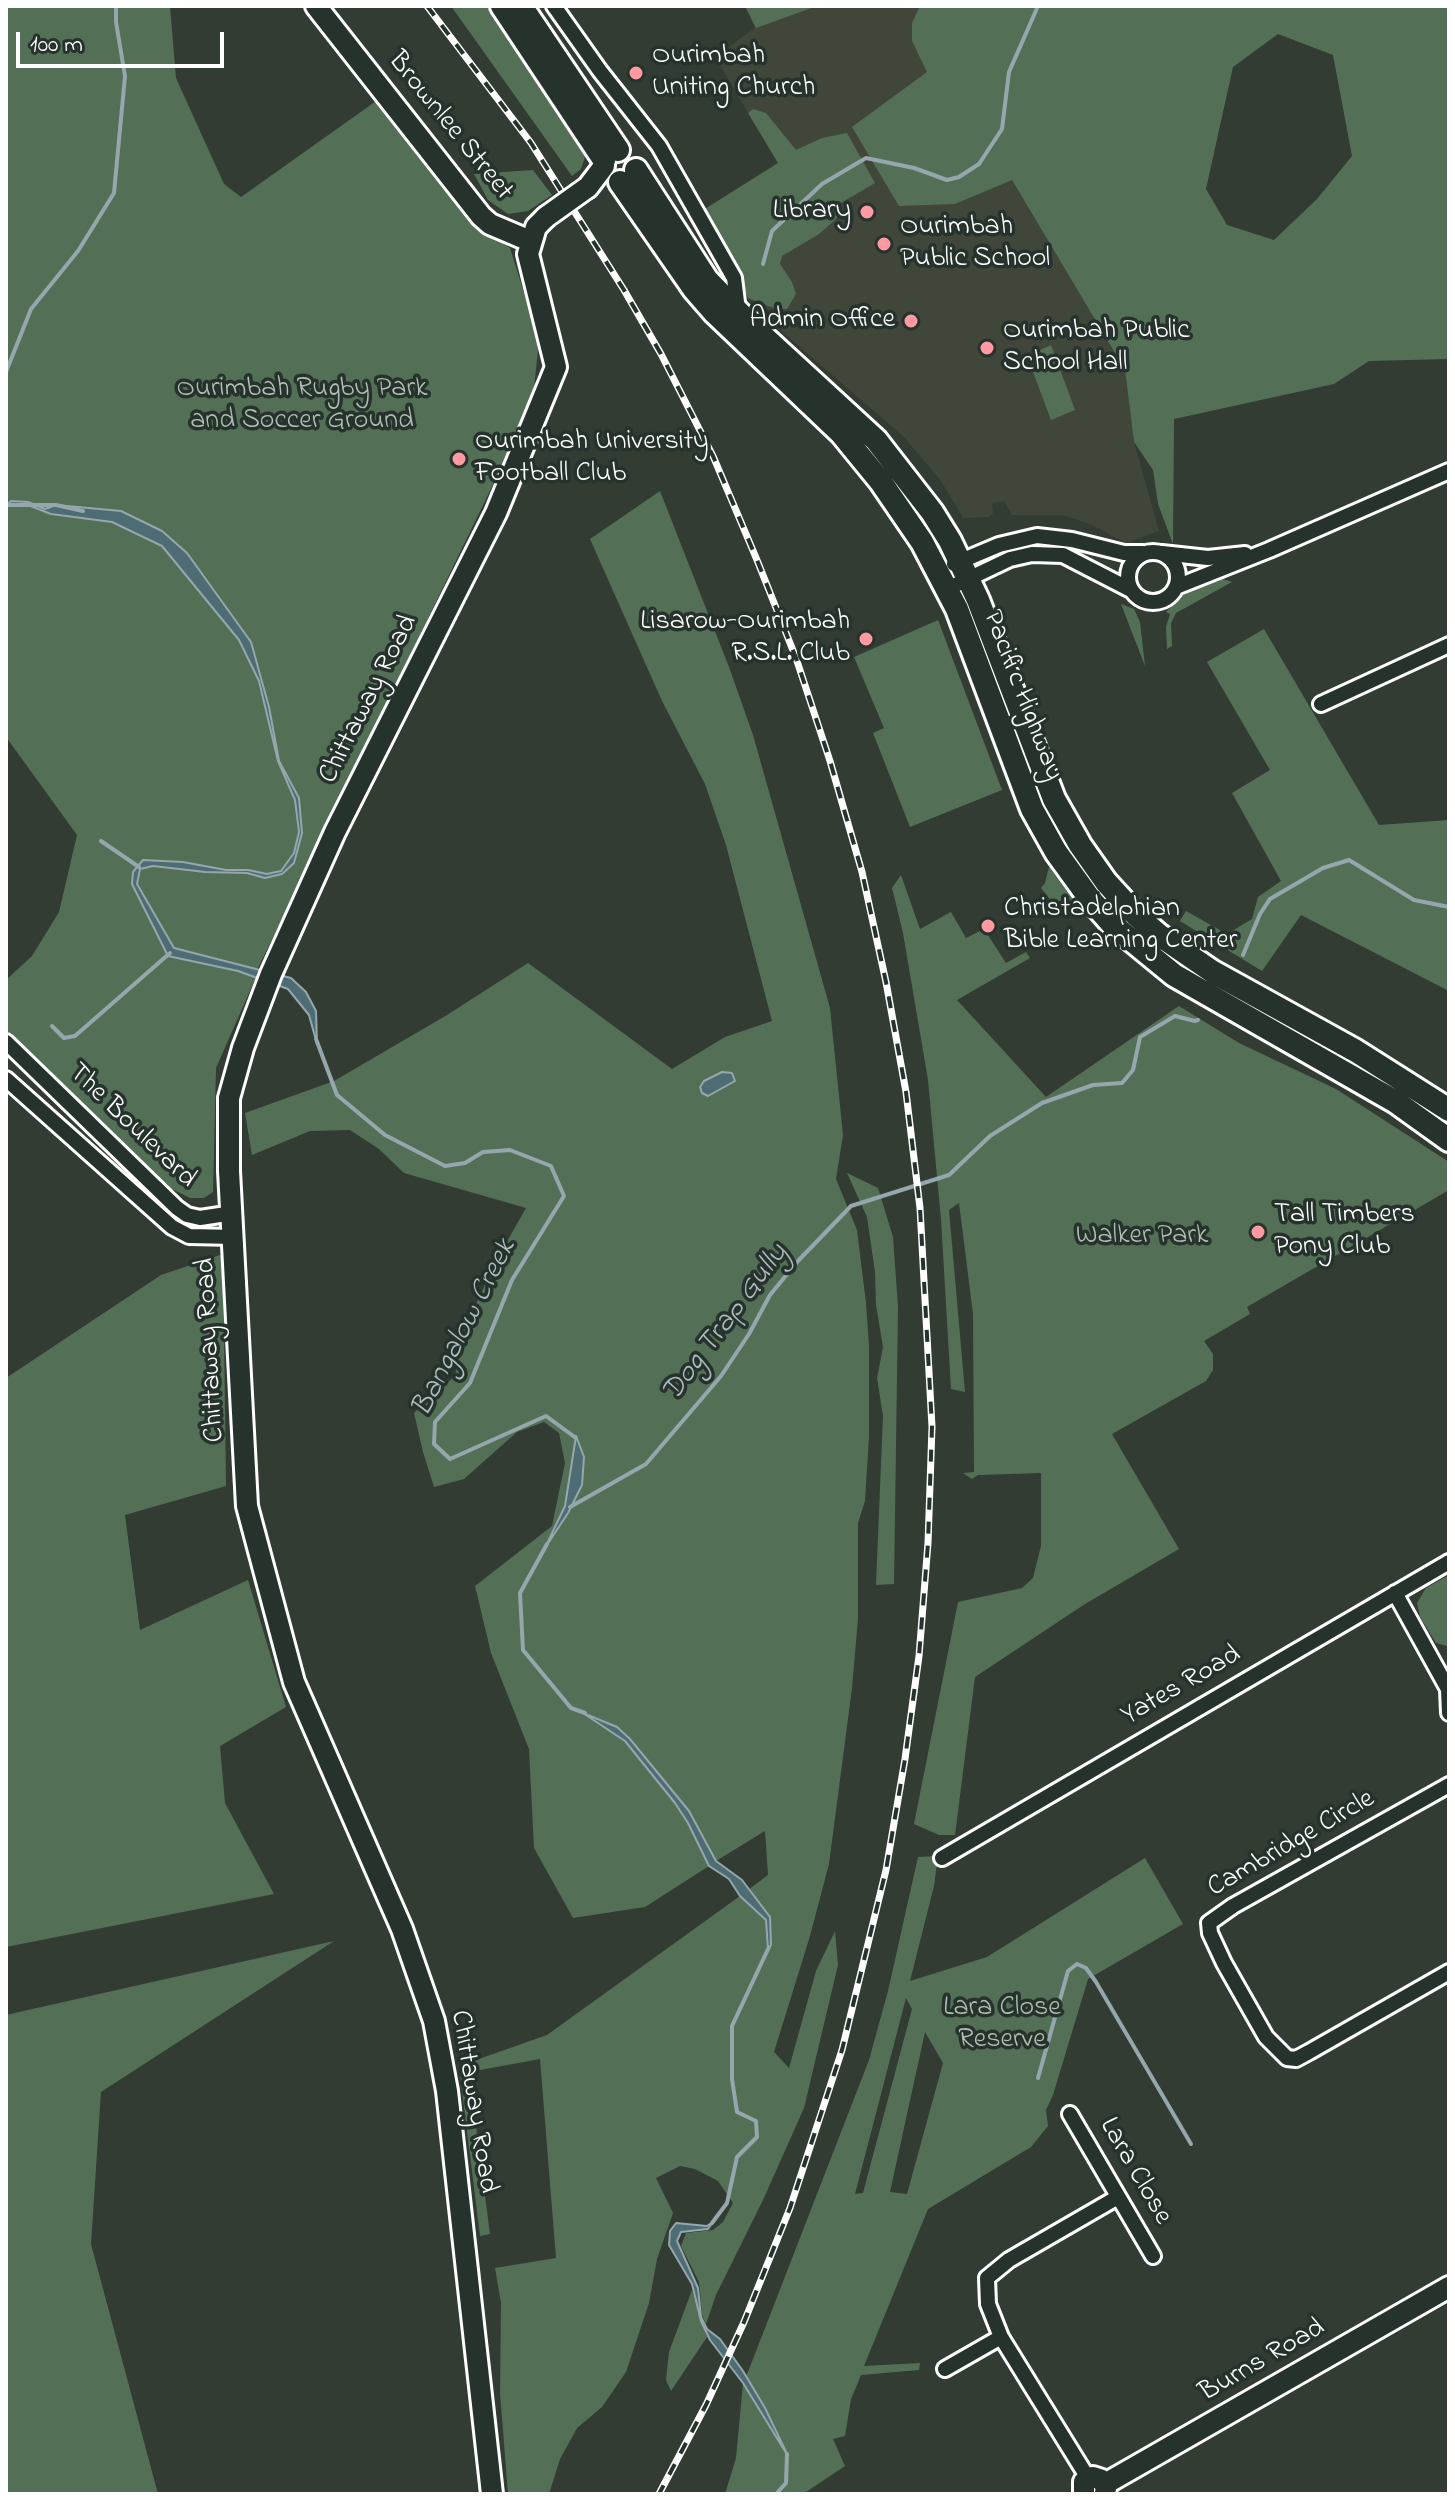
<!DOCTYPE html>
<style>
body{margin:0}
#map{position:relative;width:1455px;height:2500px;overflow:hidden;background:#323c33;font-family:"Indie Flower",sans-serif}
canvas{display:block}
.frame{position:absolute;inset:0;border:8px solid #fff;pointer-events:none}
.scale{position:absolute;left:16px;top:32px;width:208px;height:36px;box-sizing:border-box;border:4px solid #fff;border-top:0;padding-left:10px;font-size:24px;line-height:28px;white-space:nowrap;color:#fff;-webkit-text-stroke:6px #26332d;paint-order:stroke}
</style>
<div id="map">
<canvas width="1455" height="2500"></canvas>
<div class="frame"></div>
<div class="scale">100 m</div>
</div>
<script>
const ctx = document.querySelector('canvas').getContext('2d');
ctx.lineJoin = 'round';
function paint(path, color) { ctx.fillStyle = color; ctx.fill(path, 'evenodd'); }
const toPath = rows => new Path2D(rows.map(r => 'M' + r).join(''));
function trace(path, color, width, dash) { ctx.strokeStyle = color; ctx.lineWidth = width; ctx.lineCap = dash ? 'butt' : 'round'; ctx.setLineDash(dash || []); ctx.stroke(path); }
function drawText(font, color, halo, rows, align = 'center') {
  ctx.font = font + ' "Indie Flower",sans-serif'; ctx.lineWidth = 7; ctx.setLineDash([]); ctx.textBaseline = 'middle'; ctx.strokeStyle = halo; ctx.fillStyle = color; for (const [text, x, y, turn = 0] of rows) {
    ctx.save(); ctx.translate(x, y); ctx.rotate((+turn || 0) * Math.PI / 180); ctx.textAlign = isNaN(turn) ? turn : align; if (halo) ctx.strokeText(text, 0, 0); ctx.fillText(text, 0, 0); ctx.restore();
  }
}
const built = toPath([
 [745,6,1071,6,1012,180,1125,371,1134,442,1159,531,1126,543,1092,525,1063,515,1012,515,1004,501,992,503,993,513,989,517,963,518,941,481,904,437,778,328,748,298,738,275,700,212,778,163,715,57,755,28]
]);
const green = toPath([
 [6,6,170,6,176,78,224,184,241,197,379,99,475,225,510,248,539,340,534,388,503,464,257,970,163,945,256,977,216,1068,213,1192,204,1198,190,1198,170,1188,6,1033,6,980,32,956,59,912,77,835,6,737],
 [451,6,490,6,546,88,585,157,581,169,572,176],
 [745,6,817,6,756,28],
 [920,6,1449,6,1449,359,1369,361,1334,384,1174,419,1173,544,1158,504,1153,470,1134,442,1125,370,1012,180,955,204,899,206,852,127,927,72,912,41,912,23],
 [1278,34,1333,55,1352,156,1317,199,1274,240,1227,225,1206,189,1233,67],
 [753,109,766,113,796,150,822,138,847,133,875,183,834,207,838,216,834,221,819,234,782,256,780,264,792,282,796,294,787,309,776,309,748,298,738,275,700,212,778,163,748,113],
 [533,170,552,195,528,211,508,214,488,200,474,174],
 [1051,345,1075,410,1051,420,1027,356],
 [660,491,729,667,753,735,830,1008,843,1135,836,1179,857,1230,866,1303,869,1346,869,1437,865,1501,858,1523,858,1619,852,1688,829,1864,810,1936,774,2052,789,2068,816,1971,835,1931,838,1965,804,2108,763,2200,716,2295,706,2324,702,2315,699,2282,681,2246,686,2233,713,2230,723,2222,733,2203,718,2181,695,2169,680,2166,656,2178,673,2213,657,2259,649,2303,626,2372,602,2407,577,2428,560,2459,549,2494,508,2494,500,2393,501,2303,495,2268,556,2258,540,2059,469,2072,490,2234,480,2236,459,2066,547,2035,740,1896,766,1920,768,1947,771,1945,770,1917,748,1890,768,1875,765,1831,716,1861,689,1811,631,1739,615,1733,625,1741,675,1803,688,1823,709,1866,645,1907,573,1918,534,1848,529,1749,491,1653,475,1586,552,1526,565,1463,559,1433,544,1422,517,1432,464,1479,434,1487,423,1452,414,1413,455,1376,465,1328,496,1261,526,1208,404,1173,379,1149,350,1130,310,1131,252,1155,245,1113,334,1081,447,1015,528,963,672,1069,725,1037,772,1021,726,845,705,784,662,701,590,539],
 [1220,578,1232,582,1176,613,1171,623,1172,646,1167,649,1166,627,1170,614,1166,612,1180,597,1209,580],
 [1121,604,1134,609,1140,622,1145,666],
 [938,620,1002,790,910,827,873,733,884,728,854,657],
 [1264,629,1379,825,1449,820,1449,991,1301,915,1262,971,1180,921,1186,911,1227,934,1252,919,1258,897,1281,881,1232,793,1270,770,1207,662],
 [1049,867,1075,902,1056,907,1041,888,1045,883],
 [901,875,920,929,951,912,966,938,984,929,1006,963,1026,952,1030,958,957,1000,1046,1097,1179,1006,1239,1043,1336,1089,1449,1162,1449,1190,1247,1307,1250,1314,1204,1341,1213,1354,1213,1370,1206,1381,1112,1434,1179,1549,1085,1604,975,1677,955,1835,939,1835,914,1824,958,1602,1022,1588,1033,1578,1041,1546,1041,1473,978,1475,972,1479,963,1473,974,1472,973,1314,959,1203,949,1210,965,1392,951,1389,941,1219,928,1080,903,933,892,888],
 [847,1173,878,1188,893,1237,898,1307,894,1584,876,1585,883,1416,877,1378,883,1347,876,1305,875,1272,867,1217],
 [223,1254,226,1486,125,1515,140,1630,248,1580,286,1707,220,1746,225,1803,274,1894,6,1947,6,1378,161,1275],
 [1449,1575,1449,1645,1447,1646,1436,1643,1420,1617,1417,1603,1426,1588],
 [938,1856,934,1886,910,1981,987,1957,1145,1858,1183,1924,1088,1979,1053,2095,1046,2110,1048,2126,1031,2147,928,2209,864,2366,920,2363,919,2370,861,2375,851,2399,845,2436,833,2439,845,2466,803,2494,725,2494,736,2458,743,2383,782,2444,746,2377,869,2060,888,1991,918,1857],
 [906,1998,912,2009,863,2193,855,2194],
 [925,2032,943,2063,907,2194,890,2192],
 [334,1941,101,2092,91,2244,158,2494,6,2494,6,2015],
 [692,2290,707,2337,671,2391,666,2380,669,2352]
]);
const water = toPath([
 [11,501,28,502,45,509,56,505,121,511,162,531,187,553,251,642,269,707,279,761,299,798,302,833,294,863,282,874,265,878,247,873,205,872,153,866,140,869,137,884,174,948,291,978,306,992,316,1011,317,1044,309,1015,288,989,238,971,168,956,132,884,133,872,143,860,183,862,226,870,248,870,267,874,281,871,294,853,299,832,295,800,278,761,259,681,239,640,162,546,112,522,51,514,28,505,13,504,6,506,11,501],
 [722,1072,732,1073,735,1081,708,1096,702,1093,700,1087,704,1081,722,1072],
 [576,1436,584,1457,582,1485,568,1513,545,1548,565,1506,576,1436],
 [583,1713,617,1727,630,1739,689,1811,716,1861,742,1880,770,1917,771,1945,768,1949,766,1920,740,1896,729,1879,709,1866,688,1823,675,1803,625,1741,583,1713],
 [714,2221,708,2229,681,2232,677,2241,698,2288,701,2317,707,2329,720,2339,743,2371,765,2408,788,2456,743,2383,710,2340,701,2321,692,2284,669,2245,670,2231,676,2223,707,2226,714,2221]
]);
const stream = toPath([
 [763,264,772,231,822,184,866,158,914,168,947,180,959,177,979,164,1002,129,1009,72,1038,6],
 [6,372,31,309,78,251,114,193,125,76,116,22,116,6],
 [6,505,56,505,83,511],
 [101,841,139,867],
 [1243,955,1260,914,1270,899,1323,868,1349,860,1414,900,1449,907],
 [52,1026,64,1038,75,1036,170,953],
 [316,1039,337,1095,385,1135,445,1166,465,1163,483,1152,510,1150,551,1166,564,1196,512,1280,470,1383,435,1422,434,1444,450,1459,546,1416,576,1438],
 [570,1507,646,1464,721,1376,749,1334,770,1295,797,1262,851,1206,949,1175,990,1136,1042,1103,1093,1085,1122,1083,1133,1070,1140,1037,1175,1016,1195,1021,1198,1020],
 [547,1544,520,1593,523,1650,571,1708,585,1713],
 [1038,2078,1068,1971,1077,1964,1086,1968,1096,1982,1191,2144],
 [712,2223,727,2203,737,2157,757,2137,756,2121,737,2112,732,2079,732,2026,769,1947],
 [776,2494,786,2483,787,2454]
]);
const street = toPath([
 [554,6,600,71,659,146,734,278,738,310],
 '1128 577a25 25 0 1 1 50 0a25 25 0 1 1-50 0Z',
 [1162,553,1208,558,1245,554],
 [954,564,999,545,1037,536,1072,540,1124,553,1143,553],
 [1176,587,1269,550,1449,471],
 [947,589,1010,559,1032,554,1063,555,1131,590],
 [1321,704,1449,645],
 [6,1042,177,1208,187,1215,200,1218,233,1213],
 [6,1079,172,1227,189,1236,235,1237],
 [1395,1593,1448,1689,1449,1713],
 [1449,1785,1233,1906,1209,1923,1210,1933,1224,1963,1266,2037,1287,2058,1296,2059,1309,2052,1449,1972],
 [942,1858,1449,1562],
 [1070,2114,1153,2256],
 [945,2369,1001,2337],
 [1088,2478,1001,2337,988,2304,987,2278,1009,2260,1118,2197]
]);
const secondary = toPath([
 [316,6,481,216,490,224,530,241],
 [588,187,604,166],
 [1105,2484,1449,2287],
 [492,2494,447,2091,434,2021,402,1929,294,1682,247,1506,229,1171,229,1098,243,1048,271,974,335,832,496,513,556,367,528,254,536,227,546,217],
 [1084,2494,1084,2482,1093,2477,1102,2480,1106,2488,1105,2493]
]);
const primary = toPath([
 [502,6,604,160],
 [521,6,618,150],
 [636,170,707,280,752,326,876,440,932,512,950,541,978,600,1054,799,1080,845,1106,882,1137,916,1159,935,1213,972,1356,1051,1449,1110],
 [620,182,694,289,714,312,841,433,881,482,922,542,957,609,1032,809,1056,852,1090,899,1113,925,1174,975,1396,1102,1449,1140]
]);
const rail = toPath([
 [427,6,531,143,624,290,661,354,713,456,757,560,796,658,830,761,862,872,886,982,906,1092,920,1208,932,1427,928,1543,919,1656,905,1759,886,1870,842,2050,790,2208,744,2322,706,2405,659,2494]
]);
const secondaryBridge = toPath([
 [546,217,588,187]
]);
const markers = [
 [636,73,8,"#ff9aa2"],
 [867,212,8,"#ff9aa2"],
 [884,244,8,"#ff9aa2"],
 [911,321,8,"#ff9aa2"],
 [987,348,8,"#ff9aa2"],
 [459,459,8,"#ff9aa2"],
 [866,639,8,"#ff9aa2"],
 [988,926,8,"#ff9aa2"],
 [1258,1232,8,"#ff9aa2"]
];
const poiNames = [
 ["Ourimbah",652,57],
 ["Uniting Church",652,89],
 ["Library",851,212,"right"],
 ["Ourimbah",900,228],
 ["Public School",900,260],
 ["Admin Office",895,321,"right"],
 ["Ourimbah Public",1003,332],
 ["School Hall",1003,364],
 ["Ourimbah University",475,443],
 ["Football Club",475,475],
 ["Lisarow-Ourimbah",850,623,"right"],
 ["R.S.L. Club",850,655,"right"],
 ["Christadelphian",1004,910],
 ["Bible Learning Center",1004,942],
 ["Tall Timbers",1274,1216],
 ["Pony Club",1274,1248]
];
const streetNames = [
 ["Brownlee Street",449,127,51],
 ["Pacific Highway",1021,696,69],
 ["Chittaway Road",370,700,-63],
 ["The Boulevard",131,1127,44],
 ["Chittaway Road",212,1350,-93],
 ["Yates Road",1182,1687,-30],
 ["Cambridge Circle",1292,1845,-30],
 ["Chittaway Road",472,2102,81],
 ["Lara Close",1134,2172,60],
 ["Burns Road",1263,2362,-30]
];
const parkNames = [
 ["Ourimbah Rugby Park",302,390],
 ["and Soccer Ground",302,422],
 ["Walker Park",1142,1237],
 ["Lara Close",1002,2009],
 ["Reserve",1002,2041]
];
const waterNames = [
 ["Dog Trap Gully",727,1324,-53],
 ["Bangalow Creek",466,1329,-63]
];
paint(built, '#41463b');
paint(green, '#537057');
paint(water, '#4e6c74');
trace(water, '#95a7ac', 2);
trace(stream, '#95a7ac', 4);
trace(street, '#fff', 20);
trace(secondary, '#fff', 26);
trace(primary, '#fff', 28);
trace(street, '#26332d', 14);
trace(secondary, '#26332d', 20);
trace(primary, '#26332d', 22);
trace(rail, '#fff', 7);
trace(rail, '#26332d', 4, [12]);
trace(secondaryBridge, '#fff', 26, []);
trace(secondaryBridge, '#26332d', 20);
for (const [x, y, r, color] of markers) { const dot = new Path2D(); dot.arc(x, y, r, 0, 2 * Math.PI); ctx.fillStyle = color; ctx.fill(dot); trace(dot, '#26332d', 3); }
drawText('28px', '#fff', '#26332d', poiNames, 'left');
drawText('28px', '#fff', '#26332d', streetNames);
drawText('28px', '#b2bfb3', '#26332d', parkNames);
drawText('italic 30px', '#afbdc0', '#26332d', waterNames);
</script>
